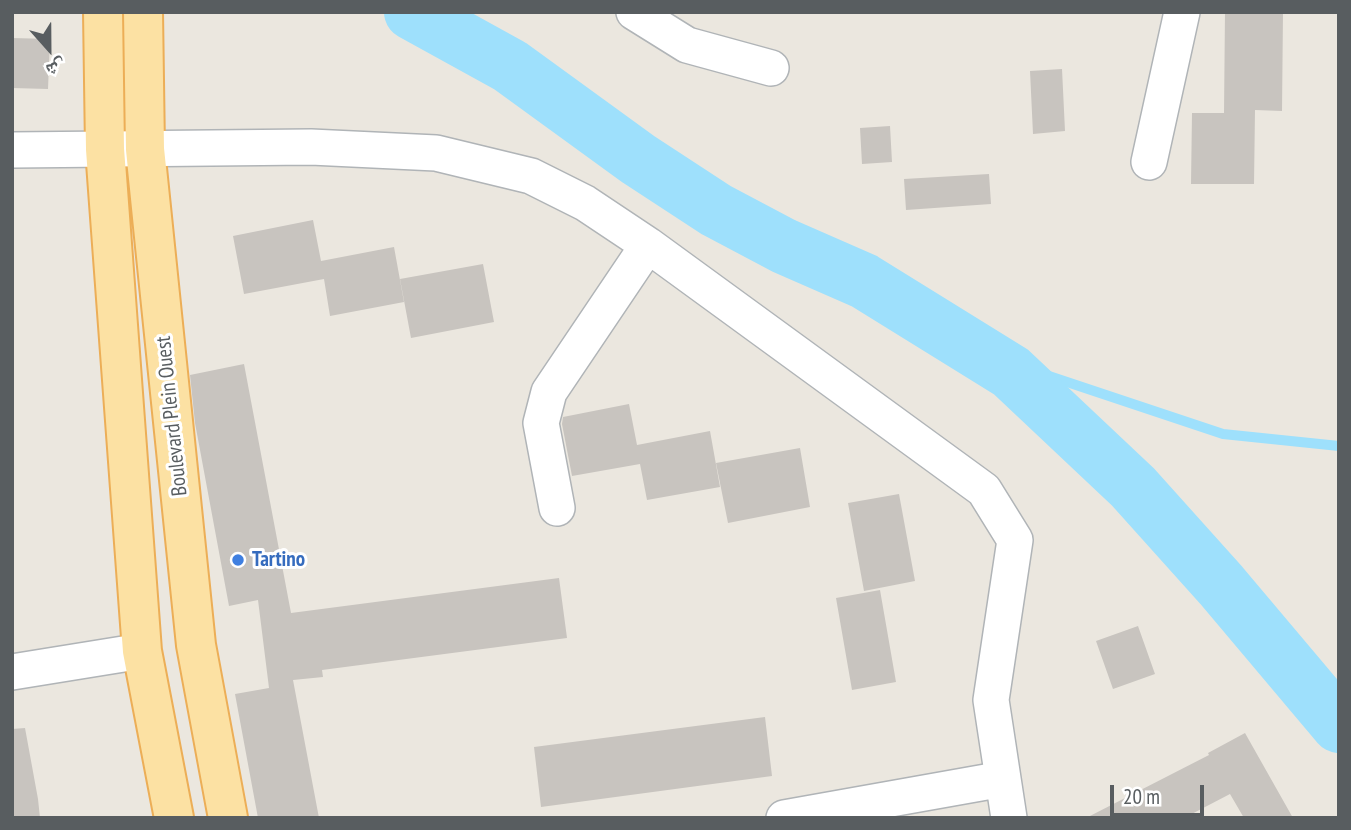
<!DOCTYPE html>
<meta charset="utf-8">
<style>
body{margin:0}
#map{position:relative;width:1351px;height:830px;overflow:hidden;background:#ebe7df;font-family:"PT Sans Narrow","Noto Naskh Arabic",sans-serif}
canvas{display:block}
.frame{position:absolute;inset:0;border:14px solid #585d60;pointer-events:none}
.north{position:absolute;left:14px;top:14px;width:70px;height:70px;-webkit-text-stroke:5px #fff;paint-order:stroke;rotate:159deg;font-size:19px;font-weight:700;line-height:28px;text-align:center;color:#585d60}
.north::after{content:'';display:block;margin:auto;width:24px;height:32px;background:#585d60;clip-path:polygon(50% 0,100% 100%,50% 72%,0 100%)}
.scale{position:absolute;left:1110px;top:785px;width:94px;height:32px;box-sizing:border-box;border:4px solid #585d60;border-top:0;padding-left:9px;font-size:21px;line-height:24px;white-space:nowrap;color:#585d60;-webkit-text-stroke:5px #fff;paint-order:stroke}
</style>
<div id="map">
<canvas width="1351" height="830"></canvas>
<div class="frame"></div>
<div class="north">ش</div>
<div class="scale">20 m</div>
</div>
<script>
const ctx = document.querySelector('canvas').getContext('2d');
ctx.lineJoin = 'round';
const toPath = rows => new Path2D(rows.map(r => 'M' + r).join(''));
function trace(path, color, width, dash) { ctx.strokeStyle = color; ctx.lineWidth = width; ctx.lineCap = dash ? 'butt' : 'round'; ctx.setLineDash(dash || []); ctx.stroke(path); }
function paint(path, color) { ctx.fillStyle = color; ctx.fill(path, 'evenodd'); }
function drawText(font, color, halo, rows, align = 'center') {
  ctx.font = font + ' "PT Sans Narrow",sans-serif'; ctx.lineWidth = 6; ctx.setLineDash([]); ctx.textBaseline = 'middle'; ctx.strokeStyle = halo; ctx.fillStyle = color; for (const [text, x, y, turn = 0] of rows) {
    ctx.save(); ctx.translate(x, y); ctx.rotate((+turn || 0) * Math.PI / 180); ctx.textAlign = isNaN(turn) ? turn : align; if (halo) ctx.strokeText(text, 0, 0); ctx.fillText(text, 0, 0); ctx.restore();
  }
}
const stream = toPath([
 [980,353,1223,434,1339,446]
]);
const river = toPath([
 [412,12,510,66,638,159,716,210,784,246,864,281,1011,372,1133,487,1221,585,1339,725]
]);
const building = toPath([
 [1225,12,1283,12,1282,111,1255,110,1254,184,1191,184,1192,113,1224,113],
 [12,38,50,39,48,89,12,88],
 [1062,69,1065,131,1033,134,1030,71],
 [890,126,892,162,862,164,860,128],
 [989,174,991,204,906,210,904,179],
 [313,220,321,261,394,247,404,302,330,316,324,279,244,294,233,236],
 [483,264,494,322,411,338,400,279],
 [244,364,291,613,559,578,567,638,322,670,323,677,293,680,319,818,258,818,235,694,269,688,258,600,229,606,195,423,190,375],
 [629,404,637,445,710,431,720,487,647,500,640,464,572,476,562,424,563,417],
 [800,448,810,507,728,523,716,463],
 [899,494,915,581,864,591,848,503],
 [880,590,896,682,852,690,836,598],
 [1138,626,1155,674,1113,689,1096,641],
 [765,717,772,776,541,807,534,747],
 [25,728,38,799,40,818,12,818,12,729],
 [1245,733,1293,818,1244,818,1230,794,1184,818,1086,818,1209,755,1208,753]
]);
const minor = toPath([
 [634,12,687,45,771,68],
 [12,150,311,147,436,153,531,176,585,203,648,245,984,490,1015,540,991,700,1009,818],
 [1149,162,1182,12],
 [557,508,541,423,549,392,648,245],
 [12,672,142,651],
 [784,818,1003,779]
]);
const major = toPath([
 [103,12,105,149,142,651,174,818],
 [143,12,145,149,196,645,228,818]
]);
const markers = [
 [238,560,7,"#3f7fe0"]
];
const streetNames = [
 ["Boulevard Plein Ouest",172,416,-96]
];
const shopNames = [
 ["Tartino",252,560]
];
trace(stream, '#9ee0fc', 10);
trace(river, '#9ee0fc', 56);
paint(building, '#c8c4bf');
trace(minor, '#b0b4b7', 38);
trace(major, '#ecae57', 42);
trace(minor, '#fff', 35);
trace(major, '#fce1a3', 38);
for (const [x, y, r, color] of markers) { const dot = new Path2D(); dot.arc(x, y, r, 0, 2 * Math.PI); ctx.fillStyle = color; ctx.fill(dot); trace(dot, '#fff', 2.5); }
drawText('21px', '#585d60', '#fff', streetNames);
drawText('bold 21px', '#366cbe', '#fff', shopNames, 'left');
</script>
